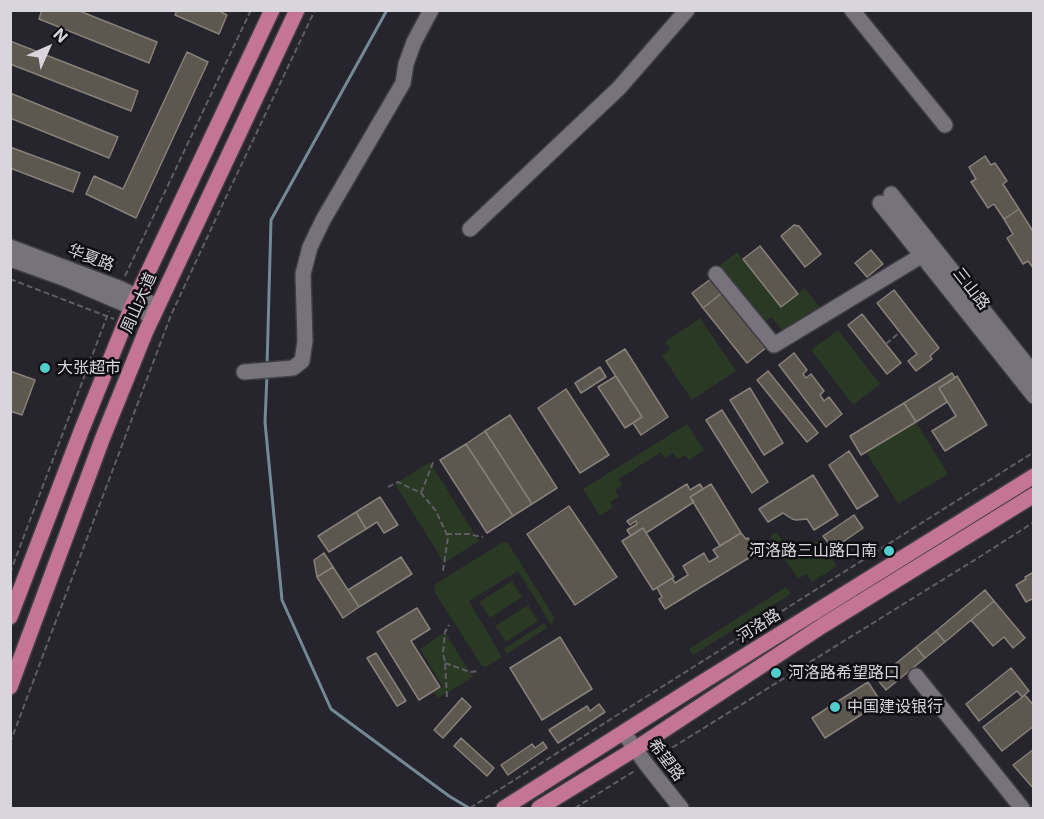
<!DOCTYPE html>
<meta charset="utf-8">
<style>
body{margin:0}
#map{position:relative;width:1044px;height:819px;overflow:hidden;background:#26242c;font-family:Inter,sans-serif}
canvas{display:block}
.frame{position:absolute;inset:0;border:12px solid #d8d6dc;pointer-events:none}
.north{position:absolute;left:18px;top:18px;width:60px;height:60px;-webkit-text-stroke:4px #0f0e12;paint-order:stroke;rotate:45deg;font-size:16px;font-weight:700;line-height:24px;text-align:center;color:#d8d6dc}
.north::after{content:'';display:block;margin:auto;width:21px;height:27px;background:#d8d6dc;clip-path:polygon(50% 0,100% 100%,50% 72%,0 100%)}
</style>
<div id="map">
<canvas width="1044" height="819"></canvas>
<div class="frame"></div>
<div class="north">N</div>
</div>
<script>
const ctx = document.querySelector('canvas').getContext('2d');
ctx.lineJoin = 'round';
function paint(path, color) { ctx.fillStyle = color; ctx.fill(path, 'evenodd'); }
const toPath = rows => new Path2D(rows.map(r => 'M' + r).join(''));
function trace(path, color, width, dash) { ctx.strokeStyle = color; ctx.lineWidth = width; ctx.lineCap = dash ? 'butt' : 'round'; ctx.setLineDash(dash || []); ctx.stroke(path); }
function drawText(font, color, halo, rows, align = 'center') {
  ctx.font = font + ' Inter,"Noto Sans SC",sans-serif'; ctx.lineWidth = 5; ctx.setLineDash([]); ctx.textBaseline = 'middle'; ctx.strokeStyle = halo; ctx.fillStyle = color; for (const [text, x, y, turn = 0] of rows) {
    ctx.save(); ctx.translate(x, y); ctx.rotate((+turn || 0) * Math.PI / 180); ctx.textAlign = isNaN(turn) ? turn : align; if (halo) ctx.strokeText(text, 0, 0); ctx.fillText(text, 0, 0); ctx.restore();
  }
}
const green = toPath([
 [737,252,781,307,805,288,820,307,785,334,771,317,763,324,718,267],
 [700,318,736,371,692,400,662,356,670,349,665,342],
 [838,330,880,384,853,405,811,350],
 [916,422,948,474,898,504,866,452],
 [687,424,704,450,689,460,685,455,678,459,673,453,665,458,661,452,619,479,622,485,615,490,619,497,610,502,613,507,600,516,583,489],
 [430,462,479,541,444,563,395,484],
 [776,532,783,541,793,546,805,547,820,540,837,566,812,582,806,574,798,579,770,536],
 [503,542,508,543,554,617,552,626,518,571,469,601,502,657,486,667,481,665,434,591,435,584],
 [512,581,522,597,490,618,479,602],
 [786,587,791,594,693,655,689,649],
 [528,605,538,621,506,642,495,626],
 [544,623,547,628,507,654,504,649],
 [445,632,473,677,438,698,434,692,443,687,420,649]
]);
const stream = toPath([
 [267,366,271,220,387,10],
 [267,375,265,422,282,600,331,709,449,796,469,808]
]);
const building = toPath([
 [42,10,77,10,157,42,149,63,39,19,42,10],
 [177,10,217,10,227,15,219,34,175,15,177,10],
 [10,41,138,91,131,111,10,64,10,41],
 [187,52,208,62,136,218,86,194,94,176,123,189,187,52],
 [10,93,118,137,109,158,10,118,10,93],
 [10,147,80,173,73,192,10,168,10,147],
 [985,156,991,165,995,163,1007,181,1003,184,1019,209,1004,219,994,204,988,208,971,182,976,179,969,167,985,156],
 [1019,209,1034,233,1034,269,1028,261,1023,264,1007,238,1013,234,1004,219,1019,209],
 [794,225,799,226,821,254,805,267,781,236,794,225],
 [760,246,798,294,781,307,743,259,760,246],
 [871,250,883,264,867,277,855,263,871,250],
 [712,278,723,292,703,308,692,293,712,278],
 [894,290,939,348,930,356,932,359,916,371,908,361,917,354,877,303,894,290],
 [723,292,767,347,747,363,703,308,723,292],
 [862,314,901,363,887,374,848,325,862,314],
 [625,349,668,417,641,435,633,423,642,417,606,361,625,349],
 [794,353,807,370,803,374,806,378,811,374,824,391,820,395,824,401,829,397,842,414,826,427,779,365,794,353],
 [600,367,606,377,581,393,575,383,600,367],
 [10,371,35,380,22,415,10,411,10,371],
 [768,371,818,433,807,442,757,380,768,371],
 [952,373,955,378,939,388,947,402,916,422,904,403,952,373],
 [616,376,642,417,625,428,598,387,616,376],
 [957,376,987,425,945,451,932,431,956,416,939,388,957,376],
 [750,388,783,443,764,455,730,400,750,388],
 [566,389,609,455,580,473,538,408,566,389],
 [904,403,916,422,861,455,850,436,904,403],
 [722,410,768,482,752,493,706,420,722,410],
 [510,415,557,488,532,504,485,431,510,415],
 [485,431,532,504,513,516,466,444,485,431],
 [466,444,513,516,487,533,440,460,466,444],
 [849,451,878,496,857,509,829,465,849,451],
 [813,475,838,515,814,530,807,519,796,520,792,519,783,513,768,522,759,509,813,475],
 [687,484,690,490,700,484,703,489,690,497,694,502,646,533,643,528,631,536,627,530,637,524,636,521,630,525,627,521,687,484],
 [711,484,741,533,720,546,690,497,711,484],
 [380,497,398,525,384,533,377,522,366,529,356,512,380,497],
 [569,506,617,577,575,605,527,534,569,506],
 [356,512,366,529,329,552,318,536,356,512],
 [854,515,863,528,833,549,823,536,854,515],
 [643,528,674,577,653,590,622,541,643,528],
 [741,533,746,539,748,538,757,553,665,609,659,599,662,597,657,588,672,578,675,583,688,575,683,566,704,553,709,562,718,557,713,550,741,533],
 [324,553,333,567,317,577,314,560,324,553],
 [401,557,412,574,359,607,348,590,401,557],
 [333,567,359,607,343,618,317,577,333,567],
 [1034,572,1034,598,1026,602,1016,585,1026,579,1025,577,1034,572],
 [985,590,994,601,945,642,936,631,985,590],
 [994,601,1025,638,1013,648,1004,637,993,646,971,620,994,601],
 [417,608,430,629,411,641,440,687,419,700,377,632,417,608],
 [936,631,945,642,925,658,916,647,936,631],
 [560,637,592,689,542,720,510,668,560,637],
 [916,647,925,658,886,690,877,679,916,647],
 [376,653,406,701,397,706,367,658,376,653],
 [1011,668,1029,691,1022,697,1017,691,979,721,966,704,1011,668],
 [868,682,881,702,825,738,812,718,868,682],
 [1025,695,1034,706,1034,726,1002,751,983,727,1025,695],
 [462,698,471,707,443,738,434,730,462,698],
 [599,704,605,712,558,743,549,730,587,706,590,711,599,704],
 [461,738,494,768,487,776,454,746,461,738],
 [543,742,547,748,508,775,501,765,532,744,535,748,543,742],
 [1034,749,1034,789,1013,765,1034,749]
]);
const path = toPath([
 [125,276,251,10],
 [10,279,114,319],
 [886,344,900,332],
 [388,487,398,482,421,493,436,511,448,537,443,571],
 [421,493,434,460],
 [446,534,468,534,483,537],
 [10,573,109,311],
 [445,663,470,672,479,671],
 [447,697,445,663,443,652,445,632,449,625],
 [10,743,171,315,226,197,315,10],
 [657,757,981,556,1034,522],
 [470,808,1034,452],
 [575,808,636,770]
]);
const minor = toPath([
 [852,10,945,125],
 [891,194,1034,374],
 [880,203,1034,396],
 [470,229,619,88,687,10],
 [10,247,119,288,157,306],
 [10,259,66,279,153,316],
 [716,274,774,345,934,248],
 [244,372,293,368,302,361,305,341,303,274,310,247,323,220,403,83,406,64,414,42,431,10],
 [916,676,1022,808],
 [624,733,646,764,681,808]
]);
const major = toPath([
 [10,617,82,429,132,306,272,10],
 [10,687,103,437,146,331,297,10],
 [504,808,701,683,1034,476],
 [539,808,635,749,822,626,1034,495]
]);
const markers = [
 [45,368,6,"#52cdcd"],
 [889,551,6,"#52cdcd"],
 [776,673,6,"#52cdcd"],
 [835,707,6,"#52cdcd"]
];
const streetNames = [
 ["华夏路",91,258,21],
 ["三山路",971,289,52],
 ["周山大道",139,303,-66],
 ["河洛路",759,626,-32],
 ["希望路",666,760,53]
];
const poiNames = [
 ["大张超市",57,368],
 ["河洛路三山路口南",877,551,"right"],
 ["河洛路希望路口",788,673],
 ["中国建设银行",847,707]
];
paint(green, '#293923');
trace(stream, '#728a93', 3);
paint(building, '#5c574f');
trace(building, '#878179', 1.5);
trace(minor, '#403e44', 18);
trace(major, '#403e44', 18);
trace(path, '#5f5d65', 2, [6, 3]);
trace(minor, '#76737d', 15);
trace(major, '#c47593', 15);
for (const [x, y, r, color] of markers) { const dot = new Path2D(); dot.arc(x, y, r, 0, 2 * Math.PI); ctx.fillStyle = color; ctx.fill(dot); trace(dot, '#0f0e12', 2); }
drawText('16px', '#d8d6dc', '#0f0e12', streetNames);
drawText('16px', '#d8d6dc', '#0f0e12', poiNames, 'left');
</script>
